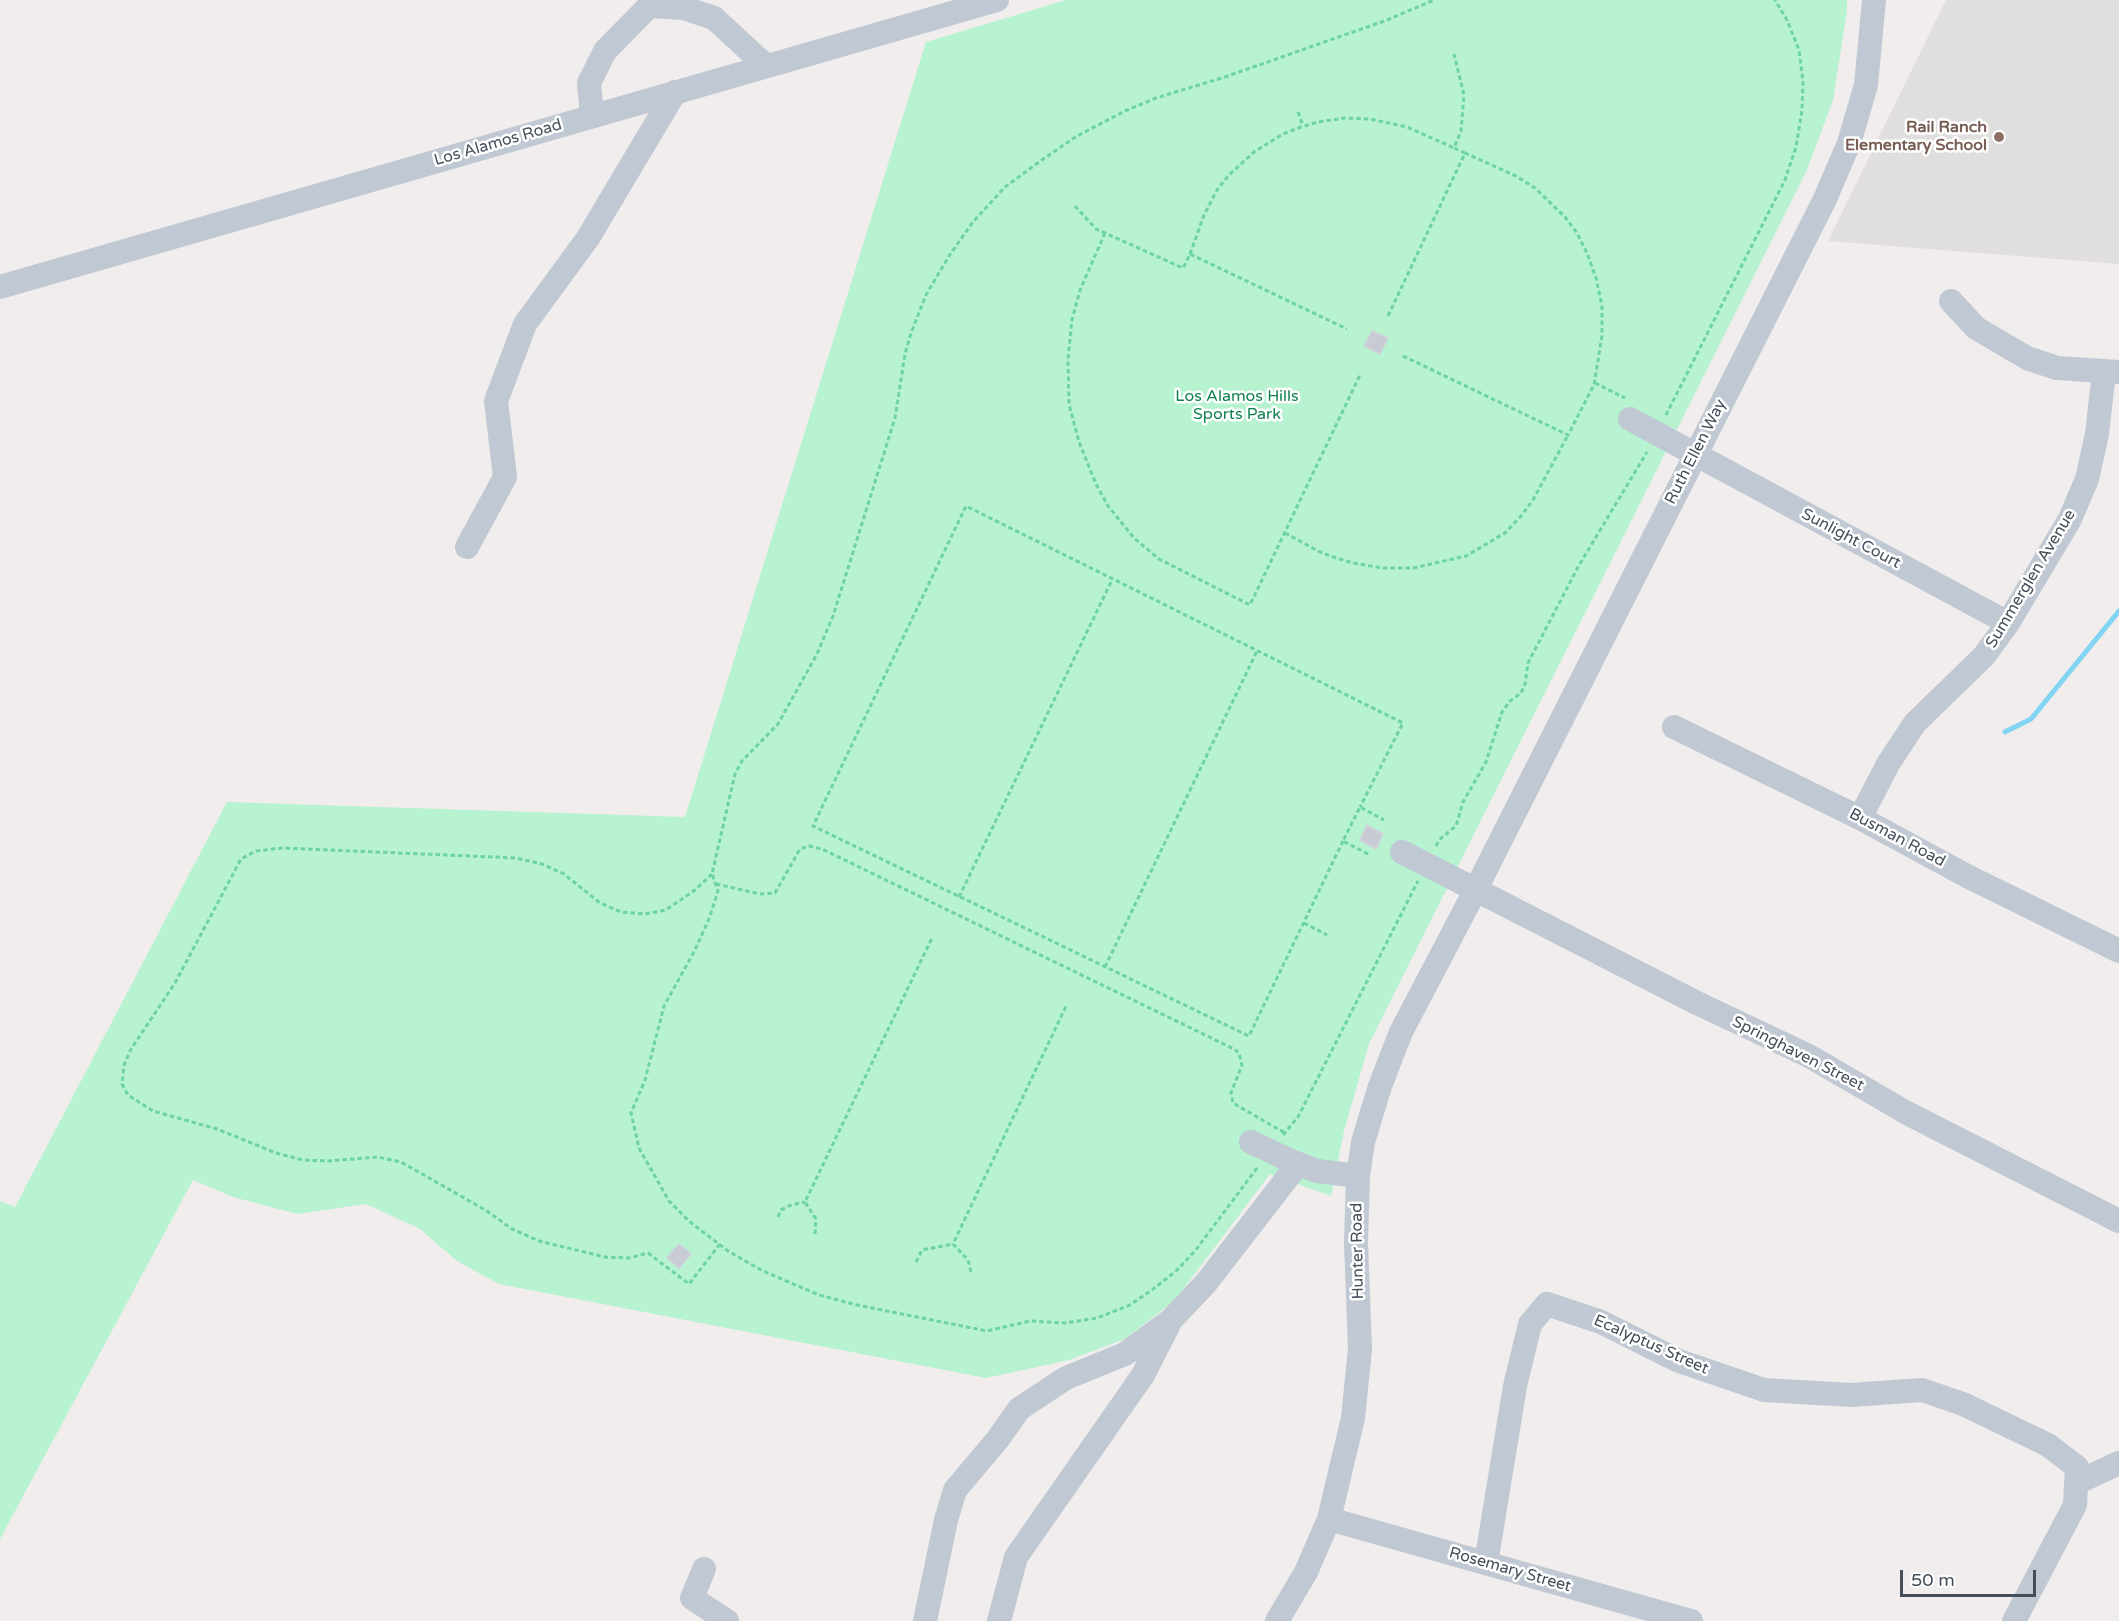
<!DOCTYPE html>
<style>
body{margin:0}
#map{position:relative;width:2119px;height:1621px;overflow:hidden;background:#f0edec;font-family:"Varela Round",sans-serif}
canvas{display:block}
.scale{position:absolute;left:1900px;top:1570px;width:136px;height:27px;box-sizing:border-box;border:3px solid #444f5b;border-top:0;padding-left:8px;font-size:18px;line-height:21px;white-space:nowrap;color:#444f5b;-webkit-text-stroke:4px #fff;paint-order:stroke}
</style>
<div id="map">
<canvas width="2119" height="1621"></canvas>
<div class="scale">50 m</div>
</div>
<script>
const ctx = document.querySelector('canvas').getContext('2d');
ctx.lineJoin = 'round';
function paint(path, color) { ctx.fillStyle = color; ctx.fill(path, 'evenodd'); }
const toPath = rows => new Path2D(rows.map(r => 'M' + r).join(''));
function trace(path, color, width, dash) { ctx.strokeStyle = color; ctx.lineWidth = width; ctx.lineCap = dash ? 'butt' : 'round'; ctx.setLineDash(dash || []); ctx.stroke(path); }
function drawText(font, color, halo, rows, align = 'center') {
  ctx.font = font + ' "Varela Round",sans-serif'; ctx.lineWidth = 5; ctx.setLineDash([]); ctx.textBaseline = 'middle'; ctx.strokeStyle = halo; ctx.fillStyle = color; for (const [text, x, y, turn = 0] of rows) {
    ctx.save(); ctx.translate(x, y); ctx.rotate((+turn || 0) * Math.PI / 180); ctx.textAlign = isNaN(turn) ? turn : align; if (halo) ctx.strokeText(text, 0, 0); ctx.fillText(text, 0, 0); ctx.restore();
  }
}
const education = toPath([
 [1946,0,2119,0,2119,264,1828,241]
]);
const green = toPath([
 [1066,0,1847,0,1847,11,1833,100,1807,170,1369,1044,1344,1131,1331,1196,1270,1174,1175,1300,1125,1339,1069,1360,986,1378,499,1284,457,1261,420,1229,366,1204,297,1214,233,1197,193,1180,0,1539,0,1201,15,1207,227,802,685,817,926,42]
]);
const stream = toPath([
 [2005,732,2031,719,2119,611]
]);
const building = toPath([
 [1372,331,1388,338,1380,354,1364,346,1372,331],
 [1367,825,1383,834,1376,849,1360,840,1367,825],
 [679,1244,691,1254,679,1268,667,1258,679,1244]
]);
const path = toPath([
 [1298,112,1303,126],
 [1075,206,1096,229,1183,268,1190,254,1347,329],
 [1105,233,1080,290,1072,320,1068,359,1069,404,1079,442,1096,484,1108,506,1134,538,1159,559,1250,605,1361,373],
 [1190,254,1204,215,1217,190,1229,175,1254,152,1283,134,1301,127,1318,122,1345,118,1370,119,1407,127,1454,148],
 [1388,316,1465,153,1454,148,1461,131,1464,95,1454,54],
 [1403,356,1568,435,1594,385,1602,336,1602,306,1596,278,1587,253,1577,233,1565,217,1535,188,1516,176,1465,153],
 [1595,383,1625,398],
 [1666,415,1785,180,1796,147,1802,110,1803,82,1799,50,1787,20,1775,0],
 [1285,533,1320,552,1336,558,1353,563,1382,568,1413,568,1466,556,1505,533,1521,516,1533,500,1568,435],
 [1343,841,1249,1036,813,826,966,506,1403,723,1360,807],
 [1436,846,1439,840,1456,826,1463,802,1486,762,1502,712,1510,701,1521,693,1525,684,1528,663,1578,567,1647,452],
 [1368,854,1343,841,1360,807,1384,820],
 [712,874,695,890,666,910,645,914,621,912,600,903,564,874,542,864,516,858,283,848,256,851,241,859,175,983,131,1049,124,1065,122,1084,128,1095,153,1111,217,1129,276,1153,303,1160,328,1161,378,1157,401,1162,487,1211,512,1229,539,1241,605,1257,629,1258,648,1253,689,1284,720,1244],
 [716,884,760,894,775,893,800,849,809,846,822,849,1234,1049,1239,1053,1242,1065,1231,1093,1233,1103,1285,1133],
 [959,897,1112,580],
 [1304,923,1327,935],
 [1105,967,1257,651],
 [1283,1135,1298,1117,1418,881],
 [1257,1168,1195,1251,1176,1271,1152,1290,1130,1305,1097,1318,1065,1323,1030,1321,987,1331,857,1305,819,1295,761,1270,728,1251,690,1222,669,1201,639,1148,631,1113,645,1080,664,1006,694,952,709,919,718,891,712,874,735,774,742,761,778,724,817,654,833,616,895,418,905,354,911,333,926,295,949,256,973,222,1005,187,1039,162,1077,136,1125,111,1156,98,1222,78,1387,20,1434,0],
 [778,1217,781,1210,791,1205,805,1202],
 [815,1234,816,1219,805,1202,932,938],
 [916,1262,922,1250,953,1244],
 [971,1272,968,1260,953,1244,1067,1004]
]);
const minor = toPath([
 [592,116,589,83,605,51,649,6,684,8,714,18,766,66],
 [0,287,997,0],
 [1951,301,1976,328,2027,358,2057,368,2119,372],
 [1630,419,2008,623],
 [467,547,505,477,496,401,525,324,588,238,675,92],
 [1674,727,1860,818,1967,876,2119,951],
 [1860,818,1888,764,1915,723,1984,656,2008,623,2070,519,2087,479,2097,434,2104,372],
 [1402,852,1697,1003,1809,1056,1907,1113,2119,1221],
 [1251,1142,1291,1161,1317,1171,1358,1176],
 [2076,1483,2119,1463],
 [1329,1519,1691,1621],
 [1486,1563,1515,1386,1530,1324,1547,1304,1601,1322,1679,1361,1764,1390,1851,1395,1922,1390,1963,1404,2048,1445,2077,1467,2075,1505,2014,1621],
 [704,1569,692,1598,727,1621],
 [925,1621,946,1520,955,1490,998,1439,1019,1409,1066,1378,1125,1354,1170,1321,1206,1283,1298,1164],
 [999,1621,1016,1557,1143,1375,1168,1326],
 [1277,1621,1306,1572,1329,1519,1353,1418,1360,1349,1356,1243,1358,1176,1363,1142,1380,1086,1401,1032,1475,891,1825,199,1849,143,1866,85,1874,0]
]);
const markers = [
 [1999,137,6,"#8d6e63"]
];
const educationNames = [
 ["Rail Ranch",1987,128],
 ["Elementary School",1987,146]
];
const streetNames = [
 ["Los Alamos Road",498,143,-16],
 ["Ruth Ellen Way",1696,452,-63],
 ["Sunlight Court",1851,539,28],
 ["Summerglen Avenue",2031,579,-59],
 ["Busman Road",1897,838,28],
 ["Springhaven Street",1798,1054,27],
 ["Hunter Road",1358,1251,-91],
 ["Ecalyptus Street",1651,1345,24],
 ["Rosemary Street",1510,1570,16]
];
const parkNames = [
 ["Los Alamos Hills",1237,397],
 ["Sports Park",1237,415]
];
paint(education, '#e1dede');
paint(green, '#b7f2d1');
trace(stream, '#81d4f2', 5);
paint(building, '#c8cbd3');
trace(building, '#d0d2d9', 1.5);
trace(path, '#6dd2a6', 3, [4.5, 3]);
trace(minor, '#bfc8d3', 24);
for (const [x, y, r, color] of markers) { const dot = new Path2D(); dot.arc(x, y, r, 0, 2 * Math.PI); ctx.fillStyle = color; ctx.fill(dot); trace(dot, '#fff', 2); }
drawText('bold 16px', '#785e54', '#fff', educationNames, 'right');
drawText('16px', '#444f5b', '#fff', streetNames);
drawText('16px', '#10814f', '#fff', parkNames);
</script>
